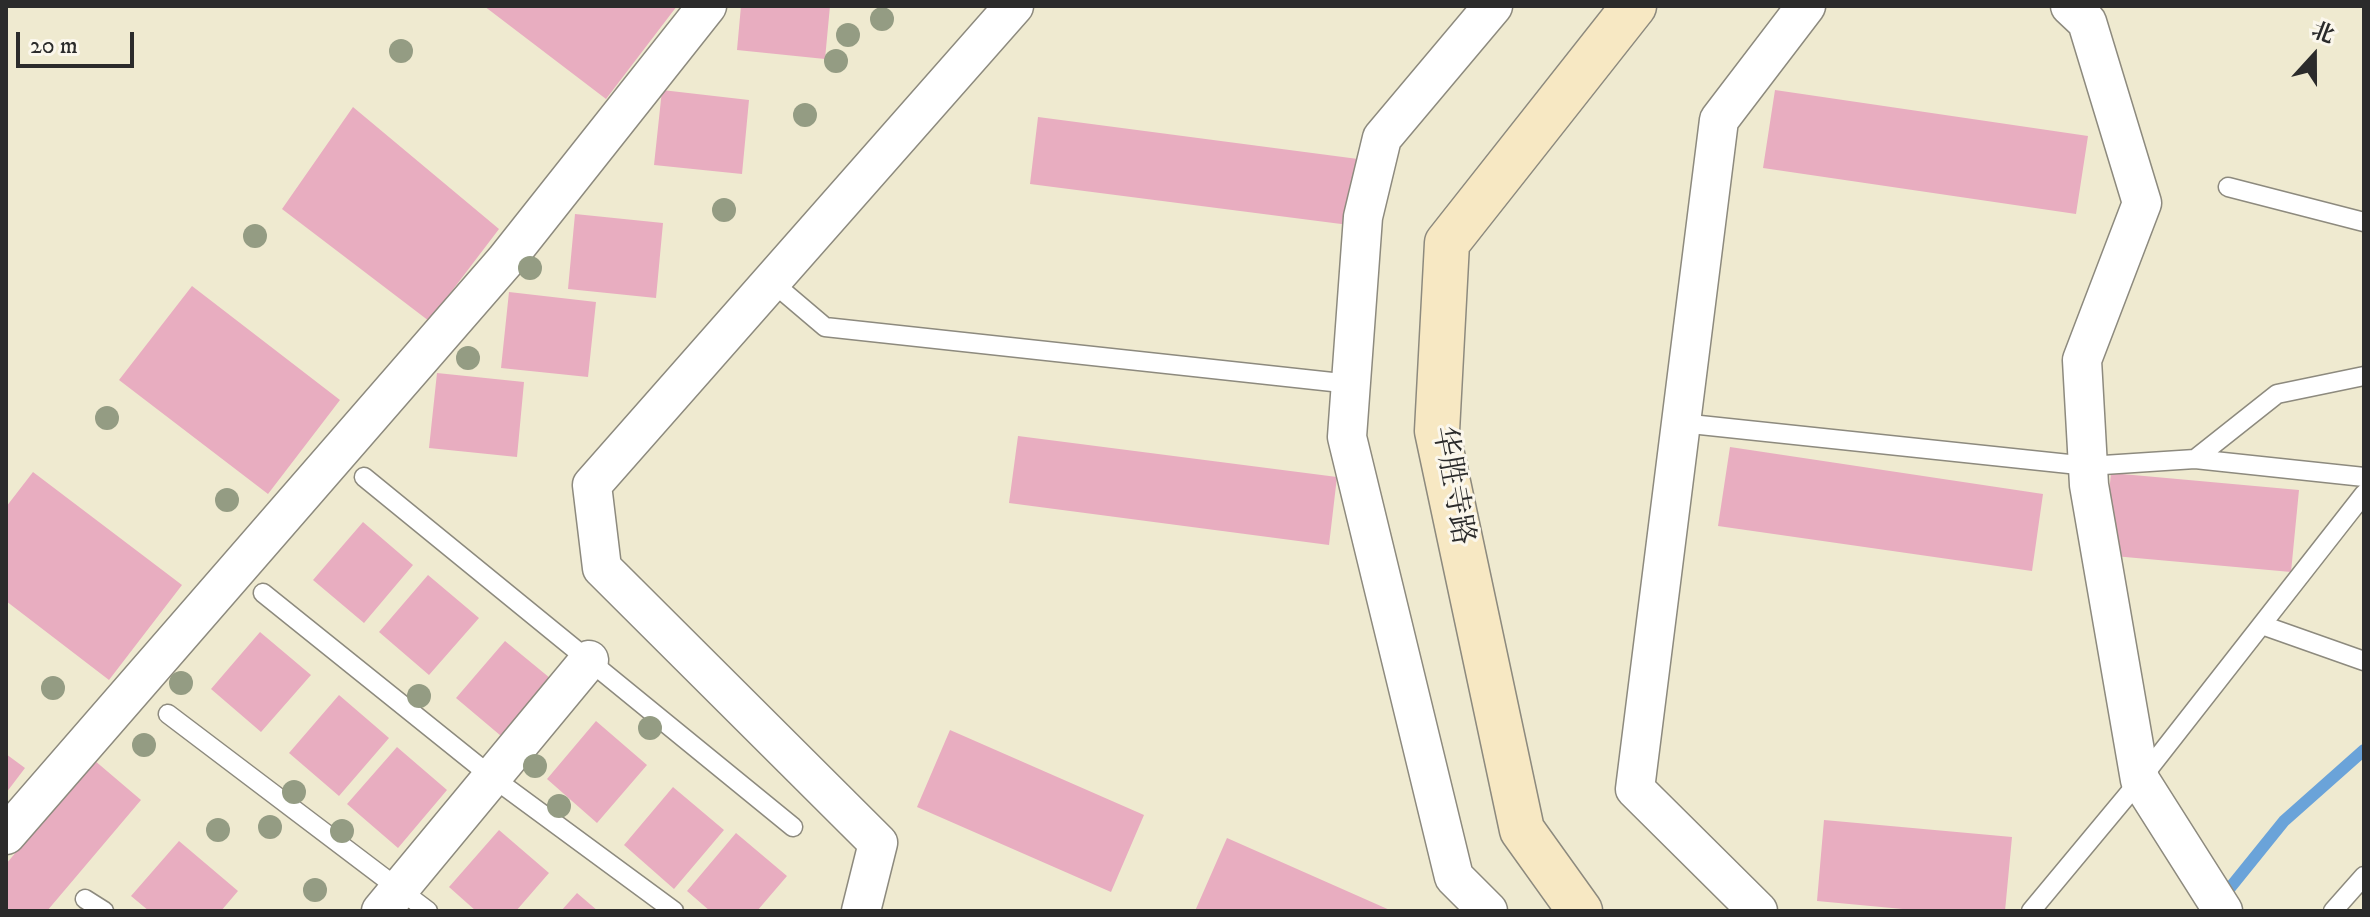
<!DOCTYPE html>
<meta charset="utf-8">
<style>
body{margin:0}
#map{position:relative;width:2370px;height:917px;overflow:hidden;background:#efead0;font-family:"IM FELL DW Pica","Noto Serif SC",serif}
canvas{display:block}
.frame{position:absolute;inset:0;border:8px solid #2b2b2b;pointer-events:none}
.north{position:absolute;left:2274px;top:16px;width:80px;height:80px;-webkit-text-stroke:6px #fbf7ec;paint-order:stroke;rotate:21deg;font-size:22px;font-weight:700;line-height:32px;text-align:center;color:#2b2b2b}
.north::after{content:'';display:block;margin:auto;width:28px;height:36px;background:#2b2b2b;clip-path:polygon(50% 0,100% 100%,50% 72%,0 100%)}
.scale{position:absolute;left:16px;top:32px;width:118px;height:36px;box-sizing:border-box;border:4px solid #2b2b2b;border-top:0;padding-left:10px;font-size:24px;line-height:28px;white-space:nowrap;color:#2b2b2b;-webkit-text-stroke:6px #fbf7ec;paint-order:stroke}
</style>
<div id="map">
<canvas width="2370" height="917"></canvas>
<div class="frame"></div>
<div class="north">北</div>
<div class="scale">20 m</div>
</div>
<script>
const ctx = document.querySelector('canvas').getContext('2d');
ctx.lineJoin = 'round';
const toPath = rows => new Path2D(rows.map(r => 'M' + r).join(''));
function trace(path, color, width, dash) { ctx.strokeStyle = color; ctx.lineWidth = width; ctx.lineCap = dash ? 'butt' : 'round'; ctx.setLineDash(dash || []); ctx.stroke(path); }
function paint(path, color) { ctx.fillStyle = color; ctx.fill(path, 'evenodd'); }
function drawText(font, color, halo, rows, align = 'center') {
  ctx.font = font + ' "IM FELL DW Pica","Noto Serif SC",serif'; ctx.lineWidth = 6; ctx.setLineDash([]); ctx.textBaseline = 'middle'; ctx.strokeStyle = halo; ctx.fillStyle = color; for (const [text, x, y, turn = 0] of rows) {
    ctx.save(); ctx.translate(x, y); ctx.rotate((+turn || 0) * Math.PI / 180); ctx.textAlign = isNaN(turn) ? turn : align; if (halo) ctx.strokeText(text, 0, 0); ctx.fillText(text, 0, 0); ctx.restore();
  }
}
const stream = toPath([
 [2221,899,2284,821,2364,750]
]);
const building = toPath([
 [484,6,677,6,606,99],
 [741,6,830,6,825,59,737,50],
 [662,90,749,100,742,174,654,165],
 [1775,90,2088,136,2076,214,1763,168],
 [353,107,499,229,429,321,282,209],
 [1038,117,1358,159,1349,225,1030,184],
 [575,214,663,223,656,298,568,289],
 [192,286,340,400,268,494,119,380],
 [509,292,596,302,588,377,501,368],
 [437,373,524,382,517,457,429,448],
 [1018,436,1337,477,1329,545,1009,503],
 [1730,447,2043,494,2032,571,1718,526],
 [33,472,182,585,109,680,6,601,6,507],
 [2111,473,2299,490,2291,572,2103,555],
 [363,522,413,565,364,623,313,580],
 [428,575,479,618,429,675,379,632],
 [260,632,311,675,261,732,211,689],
 [505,641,556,683,507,741,456,698],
 [339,695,389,738,339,796,289,753],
 [596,721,647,765,597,823,547,779],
 [950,730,1144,815,1111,892,917,807],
 [397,747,447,790,398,848,347,804],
 [6,754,25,768,6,793],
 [94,760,141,800,47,911,6,911,6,864],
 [673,787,724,830,674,889,624,845],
 [1824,820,2012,837,2005,911,1924,911,1817,901],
 [499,830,549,873,516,911,476,911,449,887],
 [736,833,787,876,757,911,710,911,687,891],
 [1227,838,1392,911,1195,911],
 [179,841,238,891,221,911,149,911,131,896],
 [577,893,598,911,561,911]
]);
const lane = toPath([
 [2228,187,2364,222],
 [772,282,825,327,1351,384],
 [1681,423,2088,466,2195,459,2364,477],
 [2195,459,2277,394,2364,376],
 [364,477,793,827],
 [263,593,492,777,674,911],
 [2262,625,2364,661],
 [168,714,428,911],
 [85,899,104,911],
 [2031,911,2140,780,2364,494],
 [2333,911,2364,876]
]);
const street = toPath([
 [2070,6,2087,22,2142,203,2082,360,2089,485,2140,780,2223,911],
 [6,835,505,261,707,6],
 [381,911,589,660],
 [861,911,878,843,602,568,592,485,1014,6],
 [1488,911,1454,877,1347,437,1363,217,1382,138,1493,6],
 [1758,911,1635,789,1719,120,1806,6]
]);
const secondary = toPath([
 [1580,911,1522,830,1437,431,1447,243,1634,6]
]);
const trees = [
 [882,19],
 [848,35],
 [401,51],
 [836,61],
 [805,115],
 [724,210],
 [255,236],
 [530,268],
 [468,358],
 [107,418],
 [227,500],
 [181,683],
 [53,688],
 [419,696],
 [650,728],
 [144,745],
 [535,766],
 [294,792],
 [559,806],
 [270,827],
 [218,830],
 [342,831],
 [315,890]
];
const streetNames = [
 ["华胜寺路",1451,486,80]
];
trace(stream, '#6aa3d9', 12);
paint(building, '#e8adc0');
trace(lane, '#8d8a7e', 21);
trace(street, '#8d8a7e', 41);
trace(secondary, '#8d8a7e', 47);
trace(lane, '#fff', 18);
trace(street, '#fff', 38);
trace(secondary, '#f7e8c3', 44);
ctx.fillStyle = '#949c83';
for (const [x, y] of trees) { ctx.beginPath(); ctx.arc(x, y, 12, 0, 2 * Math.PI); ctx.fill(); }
drawText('30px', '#2b2b2b', '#fbf7ec', streetNames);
</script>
